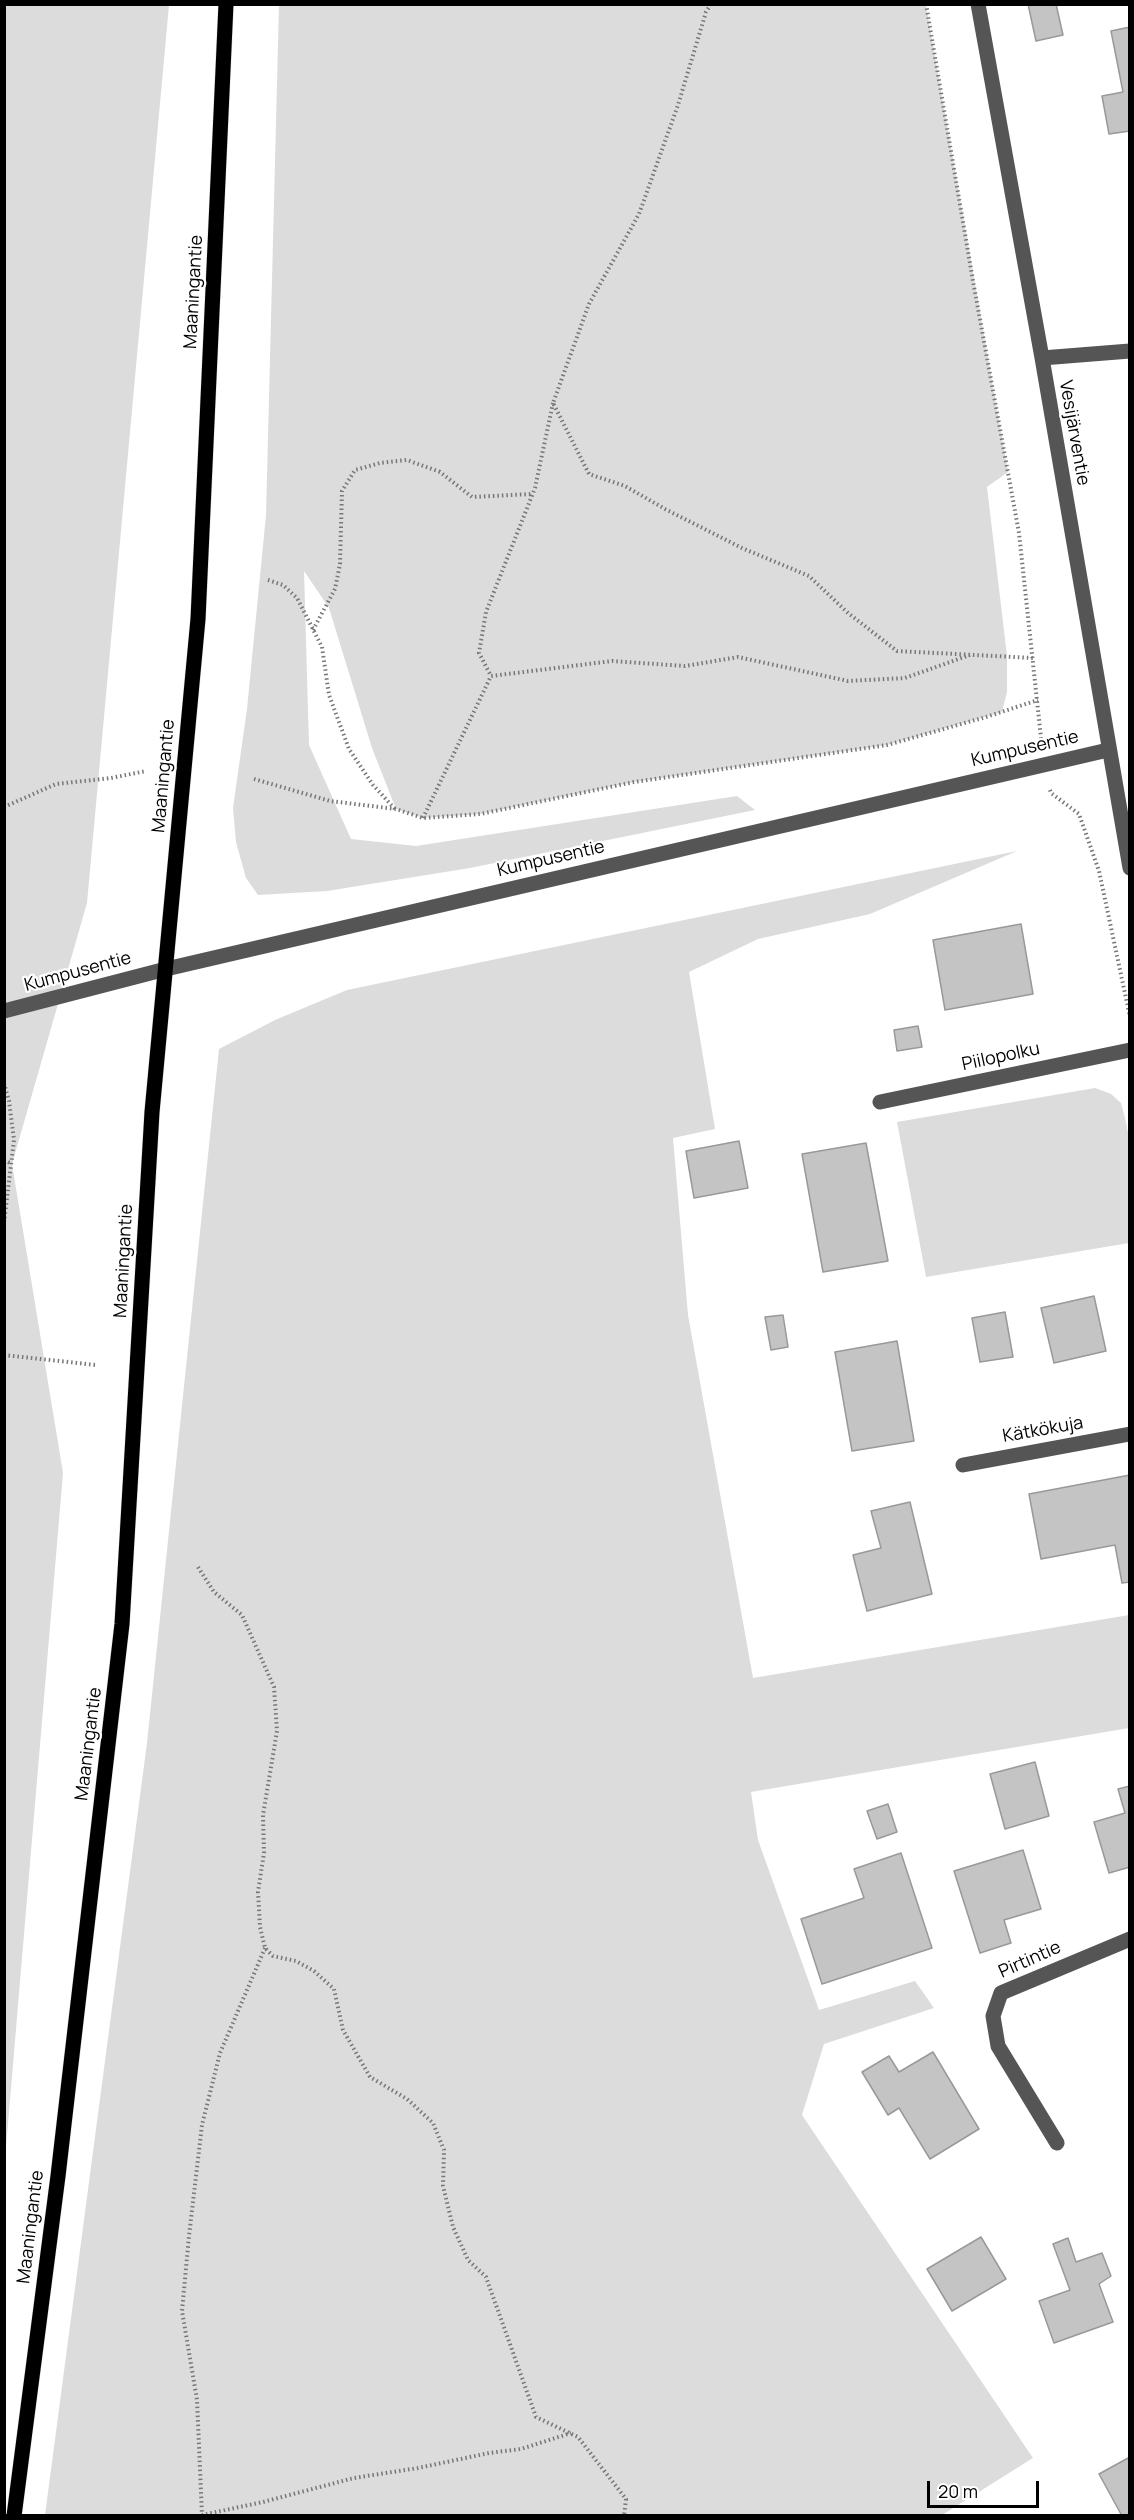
<!DOCTYPE html>
<meta charset="utf-8">
<style>
body{margin:0}
#map{position:relative;width:1134px;height:2520px;overflow:hidden;background:#fff;font-family:Manrope,sans-serif}
canvas{display:block}
.frame{position:absolute;inset:0;border:6px solid #000;pointer-events:none}
.scale{position:absolute;left:927px;top:2481px;width:112px;height:27px;box-sizing:border-box;border:3px solid #000;border-top:0;padding-left:8px;font-size:18px;line-height:21px;white-space:nowrap;color:#000;-webkit-text-stroke:4px #fff;paint-order:stroke}
</style>
<div id="map">
<canvas width="1134" height="2520"></canvas>
<div class="frame"></div>
<div class="scale">20 m</div>
</div>
<script>
const ctx = document.querySelector('canvas').getContext('2d');
ctx.lineJoin = 'round';
function paint(path, color) { ctx.fillStyle = color; ctx.fill(path, 'evenodd'); }
const toPath = rows => new Path2D(rows.map(r => 'M' + r).join(''));
function trace(path, color, width, dash) { ctx.strokeStyle = color; ctx.lineWidth = width; ctx.lineCap = dash ? 'butt' : 'round'; ctx.setLineDash(dash || []); ctx.stroke(path); }
function drawText(font, color, halo, rows, align = 'center') {
  ctx.font = font + ' Manrope,sans-serif'; ctx.lineWidth = 4.5; ctx.setLineDash([]); ctx.textBaseline = 'middle'; ctx.strokeStyle = halo; ctx.fillStyle = color; for (const [text, x, y, turn = 0] of rows) {
    ctx.save(); ctx.translate(x, y); ctx.rotate((+turn || 0) * Math.PI / 180); ctx.textAlign = isNaN(turn) ? turn : align; if (halo) ctx.strokeText(text, 0, 0); ctx.fillText(text, 0, 0); ctx.restore();
  }
}
const green = toPath([
 [5,5,169,5,87,903,12,1164,63,1473,5,2159],
 [279,5,926,5,1008,472,987,487,1007,656,1007,692,1002,712,887,745,634,782,480,814,423,818,396,809,372,748,329,608,304,571,309,745,351,839,416,846,737,796,755,810,470,868,327,891,258,895,246,878,236,842,233,808,247,709,266,515],
 [1017,851,870,914,758,939,689,972,715,1129,673,1138,688,1315,753,1678,1129,1615,1129,1728,751,1792,758,1840,819,2010,915,1981,934,2008,824,2044,802,2115,1033,2458,942,2515,45,2515,147,1743,219,1049,275,1020,347,990],
 [1095,1088,1111,1094,1121,1103,1125,1118,1130,1143,1129,1243,926,1277,897,1122]
]);
const building = toPath([
 [1028,4,1056,4,1063,35,1036,41,1028,4],
 [1130,27,1130,131,1109,134,1102,96,1123,92,1111,31,1130,27],
 [1021,924,1033,994,945,1010,933,940,1021,924],
 [918,1026,922,1047,897,1051,894,1030,918,1026],
 [739,1141,748,1188,694,1198,686,1151,739,1141],
 [866,1143,888,1261,823,1272,802,1154,866,1143],
 [1094,1296,1106,1351,1054,1363,1041,1308,1094,1296],
 [1005,1312,1013,1357,980,1362,972,1318,1005,1312],
 [783,1315,788,1347,771,1350,765,1317,783,1315],
 [897,1341,914,1441,852,1451,835,1352,897,1341],
 [1130,1475,1130,1582,1122,1583,1115,1545,1041,1559,1029,1494,1130,1475],
 [910,1502,932,1594,867,1611,853,1555,881,1548,871,1511,910,1502],
 [1035,1762,1049,1816,1005,1829,990,1774,1035,1762],
 [1130,1786,1130,1867,1109,1873,1094,1822,1125,1813,1118,1789,1130,1786],
 [888,1804,897,1832,877,1839,867,1811,888,1804],
 [1023,1850,1041,1909,1004,1920,1011,1943,980,1953,954,1871,1023,1850],
 [901,1853,932,1948,822,1984,801,1919,864,1898,854,1869,901,1853],
 [933,2052,979,2129,930,2159,899,2108,888,2115,862,2072,889,2056,899,2072,933,2052],
 [981,2237,1006,2279,952,2311,927,2269,981,2237],
 [1068,2238,1076,2262,1102,2253,1111,2276,1099,2284,1113,2322,1054,2343,1039,2301,1070,2290,1053,2244,1068,2238],
 [1130,2457,1130,2516,1122,2516,1099,2474,1130,2457]
]);
const path = toPath([
 [711,4,706,12,678,105,639,214,589,304,553,403,589,474,625,486,665,509,742,548,809,576,848,613,897,651,1033,658],
 [926,4,973,281,1019,533,1041,738],
 [553,403,535,488,486,612,479,653,491,676,612,661,685,666,738,657,848,681,905,678,970,655],
 [268,580,283,585,297,598,322,647,329,695,349,749,373,785,395,809],
 [313,630,335,589,340,564,342,491,355,470,380,463,407,460,440,472,472,497,532,494],
 [254,779,330,801,396,809,423,818,480,814,634,782,887,745,986,717,1038,700],
 [1050,790,1051,793,1079,814,1099,871,1130,1017],
 [4,807,56,784,111,778,146,771],
 [423,818,491,676],
 [4,1083,9,1101,14,1140,4,1223],
 [4,1160,12,1164],
 [4,1355,96,1365],
 [198,1567,214,1592,242,1615,274,1687,277,1731,263,1815,264,1853,258,1892,260,1927,265,1948,273,1956,296,1961,314,1971,334,1989,343,2030,370,2077,407,2099,433,2123,444,2150,443,2186,453,2227,468,2260,486,2277,536,2417,578,2437,626,2499,624,2516],
 [265,1948,220,2053,202,2125,189,2236,182,2311,197,2400,202,2515,263,2502,354,2478,418,2468,489,2453,521,2449,571,2433]
]);
const minor = toPath([
 [978,4,1042,358,1130,868],
 [1042,358,1130,351],
 [4,1011,166,969,1108,750],
 [880,1102,1130,1050],
 [963,1465,1130,1434],
 [1057,2143,998,2046,993,2016,1001,1993,1130,1939]
]);
const major = toPath([
 [14,2516,58,2176,122,1624,152,1112,198,619,226,4]
]);
const streetNames = [
 ["Maaningantie",194,292,-87],
 ["Vesijärventie",1074,433,80],
 ["Kumpusentie",1025,749,-13],
 ["Maaningantie",164,776,-85],
 ["Kumpusentie",551,859,-13],
 ["Kumpusentie",78,972,-15],
 ["Piilopolku",1001,1057,-12],
 ["Maaningantie",124,1261,-87],
 ["Kätkökuja",1043,1430,-10],
 ["Maaningantie",89,1744,-83],
 ["Pirtintie",1030,1960,-24],
 ["Maaningantie",31,2227,-83]
];
paint(green, '#dcdcdc');
paint(building, '#c4c4c4');
trace(building, '#999', 1.5);
trace(major, '#dbdbdb', 16);
trace(path, '#777', 4, [1.5, 3]);
trace(minor, '#555', 15);
trace(major, '#000', 15);
drawText('18px', '#000', '#fff', streetNames);
</script>
